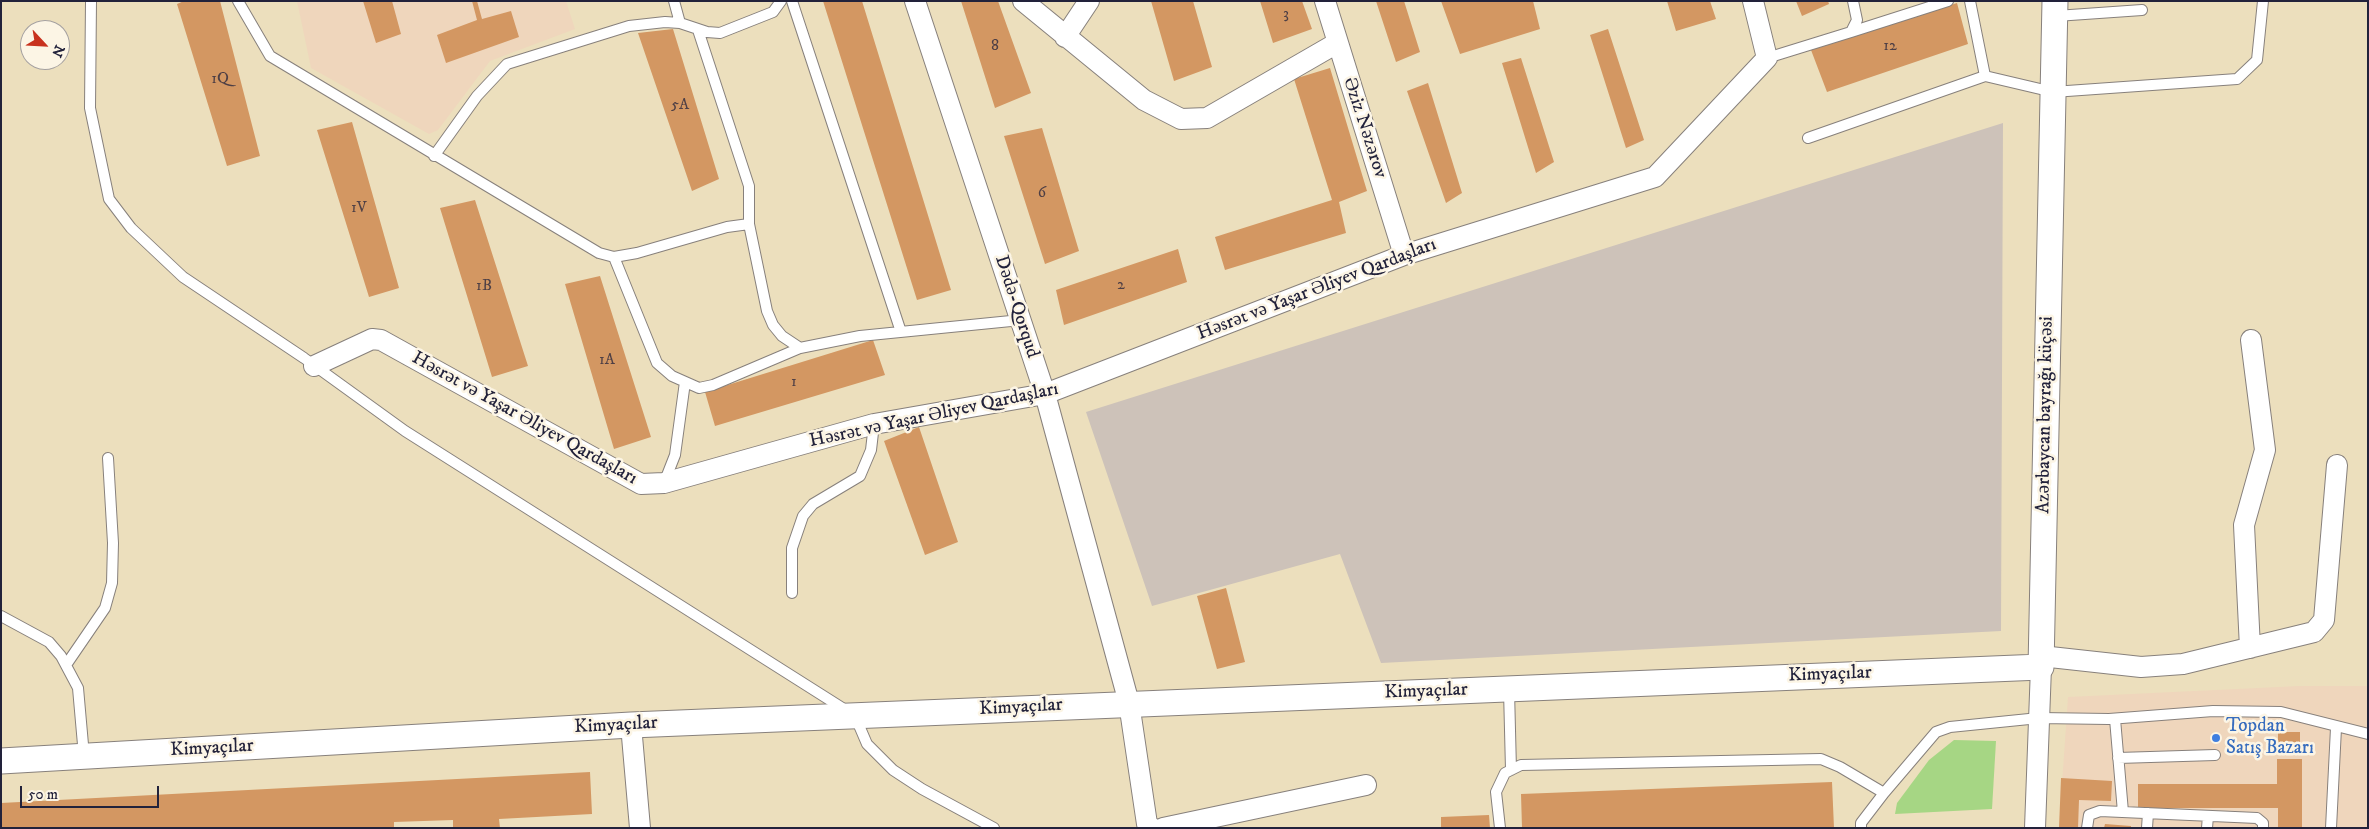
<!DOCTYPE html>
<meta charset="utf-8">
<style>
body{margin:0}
#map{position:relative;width:2369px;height:829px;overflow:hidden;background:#ecdfbd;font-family:"IM FELL DW Pica",serif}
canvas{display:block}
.frame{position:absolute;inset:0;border:2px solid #22223b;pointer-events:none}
.north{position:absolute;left:20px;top:20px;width:50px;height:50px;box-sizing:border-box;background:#fcf5e5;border:1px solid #a5a1a1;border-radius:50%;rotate:115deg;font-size:14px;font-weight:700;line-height:20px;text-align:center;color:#22223b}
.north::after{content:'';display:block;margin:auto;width:18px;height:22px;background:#c8321e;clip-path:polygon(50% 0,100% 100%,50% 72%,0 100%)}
.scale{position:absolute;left:20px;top:786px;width:139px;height:22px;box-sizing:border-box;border:2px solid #22223b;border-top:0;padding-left:6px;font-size:15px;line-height:18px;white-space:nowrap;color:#22223b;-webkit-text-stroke:4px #fcf5e5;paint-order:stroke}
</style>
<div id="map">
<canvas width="2369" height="829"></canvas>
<div class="frame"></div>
<div class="north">N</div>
<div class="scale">50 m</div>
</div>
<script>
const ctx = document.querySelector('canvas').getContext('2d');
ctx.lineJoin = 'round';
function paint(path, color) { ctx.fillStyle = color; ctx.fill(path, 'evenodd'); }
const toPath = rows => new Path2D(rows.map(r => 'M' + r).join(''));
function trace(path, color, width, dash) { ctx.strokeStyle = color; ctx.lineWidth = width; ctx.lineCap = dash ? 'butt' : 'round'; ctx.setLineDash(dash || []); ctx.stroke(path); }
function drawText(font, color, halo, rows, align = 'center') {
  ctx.font = font + ' "IM FELL DW Pica",serif'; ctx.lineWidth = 5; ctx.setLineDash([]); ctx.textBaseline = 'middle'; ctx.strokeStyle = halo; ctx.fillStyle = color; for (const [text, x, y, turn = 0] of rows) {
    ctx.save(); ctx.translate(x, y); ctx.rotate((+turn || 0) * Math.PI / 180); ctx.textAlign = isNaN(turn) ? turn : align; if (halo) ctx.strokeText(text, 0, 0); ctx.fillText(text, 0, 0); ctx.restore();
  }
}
const built = toPath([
 [297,1,566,1,575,29,490,61,438,130,429,134,311,68],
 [2300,686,2368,686,2368,828,2059,828,2068,697]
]);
const industrial = toPath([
 [2003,123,2001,631,1381,663,1340,554,1152,606,1086,412]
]);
const green = toPath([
 [1954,740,1996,741,1992,809,1895,814,1897,803,1929,760]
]);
const building = toPath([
 [184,1,220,1,260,156,227,166,177,4],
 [363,1,392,1,401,34,376,43],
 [472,1,477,1,482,19,511,11,519,37,446,63,437,35,477,20],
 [823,1,862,1,951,290,917,300],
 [961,1,998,1,1031,93,995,108],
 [1151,1,1193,1,1212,67,1174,81],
 [1260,1,1302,1,1312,29,1273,43],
 [1376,1,1404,1,1420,52,1396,62],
 [1441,1,1533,1,1540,29,1460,54],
 [1667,1,1710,1,1716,19,1676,31],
 [1796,1,1828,1,1829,4,1802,16],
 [1957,3,1968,44,1827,92,1811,50],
 [673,29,719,179,692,191,638,33],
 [1608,29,1644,140,1626,148,1590,35],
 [1521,58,1554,162,1536,173,1502,63],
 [1330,68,1367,191,1339,202,1346,233,1225,270,1215,237,1332,200,1294,79],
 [1428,83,1462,193,1446,203,1407,91],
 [352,122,399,288,369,297,317,130],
 [1042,128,1079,251,1045,264,1004,136],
 [475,200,528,366,492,377,440,208],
 [1178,249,1187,282,1064,325,1056,290],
 [600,276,651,437,614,449,565,284],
 [873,340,885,375,715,426,705,392],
 [919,427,958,542,925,555,884,441],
 [1226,588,1245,662,1217,669,1197,596],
 [2278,732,2300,732,2300,750,2278,751],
 [2277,759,2302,759,2302,828,2278,828,2278,808,2138,808,2138,784,2277,784],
 [590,772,592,814,499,819,500,828,453,828,453,820,394,822,394,828,1,828,1,803],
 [2061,778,2112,781,2111,801,2079,800,2078,828,2059,828],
 [1832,782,1834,828,1522,828,1521,794],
 [1489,815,1490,828,1441,828,1441,817],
 [2105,824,2131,826,2131,828,2104,828]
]);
const service = toPath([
 [91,1,90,108,109,199,131,228,183,277,304,358,405,431,855,716,867,744,893,770,922,789,994,828],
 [238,1,270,56,599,253,614,257,637,253,727,227,749,224,767,311,773,325,782,336,800,348,860,336,1021,320],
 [674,1,680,23],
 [792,1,901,332],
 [1970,1,1985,76,2053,92,2237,79,2257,60,2263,1],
 [2056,16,2142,10],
 [698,30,749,186,749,224],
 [1851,32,1948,1],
 [1767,58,1851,32,1857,20,1853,1],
 [1808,138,1985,76],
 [434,156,477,96,507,64,629,26,665,22,680,23,707,32,720,33,773,12,781,1],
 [614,257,657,363,672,376,699,388,713,385,800,348],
 [664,483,675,455,685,382],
 [792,593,792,548,803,516,813,504,860,476,871,450,874,424],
 [1,616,49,642,61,656,78,688,84,756],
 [66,665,105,608,112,583,113,543,108,458],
 [1509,690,1511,770],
 [2115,719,2123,812],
 [2118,758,2215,755],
 [1500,828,1496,792,1505,773,1521,765,1821,759,1840,767,1884,793],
 [1861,828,1861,823,1884,793,1936,732,1950,727,2039,718,2109,719,2213,711,2281,712,2368,734],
 [2087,828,2089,815,2100,811,2257,818,2263,823,2263,828],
 [2147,828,2148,813],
 [2207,828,2208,816],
 [2331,828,2336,728]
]);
const minor = toPath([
 [915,1,1045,394,1129,703,1147,824,1152,828],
 [1023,1,1144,100,1181,119,1207,118,1337,43],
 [1325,1,1404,255],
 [1065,37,1089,1],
 [314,366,372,339,381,340,641,484,664,483,874,424,1045,394,1404,255,1655,177,1767,58,1753,1],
 [2250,648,2244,525,2265,450,2251,340],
 [2041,656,2141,667,2183,664,2314,632,2324,620,2337,465],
 [631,725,640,828],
 [1163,828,1366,785],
 [2035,828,2041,667]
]);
const tertiary = toPath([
 [1,761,631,725,2041,667,2055,1]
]);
const markers = [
 [2216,738,5,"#3f7fe0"]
];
const numberNames = [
 ["3",1286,15],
 ["8",995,47],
 ["12",1890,47],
 ["1Q",220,80],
 ["5A",680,106],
 ["6",1042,194],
 ["1V",359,209],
 ["2",1121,286],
 ["1B",484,287],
 ["1A",607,361],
 ["1",794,383]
];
const streetNames = [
 ["Əziz Nəzərov",1364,128,72],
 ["Həsrət və Yaşar Əliyev Qardaşları",1317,290,-21],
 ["Dədə-Qorqud",1016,307,72],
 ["Azərbaycan bayrağı küçəsi",2046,415,-89],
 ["Həsrət və Yaşar Əliyev Qardaşları",934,416,-12],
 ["Həsrət və Yaşar Əliyev Qardaşları",524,419,29],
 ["Kimyaçılar",1830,675,-2],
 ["Kimyaçılar",1426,692,-2],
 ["Kimyaçılar",1021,708,-3],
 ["Kimyaçılar",616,726,-3],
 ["Kimyaçılar",212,749,-3]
];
const shopNames = [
 ["Topdan",2226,727],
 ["Satış Bazarı",2226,749]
];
paint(built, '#efd6bc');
paint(industrial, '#cdc2b9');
paint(green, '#a6d684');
paint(building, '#d39762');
trace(service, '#87807c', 12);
trace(minor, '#87807c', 22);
trace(tertiary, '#87807c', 27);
trace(service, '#fff', 10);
trace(minor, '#fff', 20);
trace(tertiary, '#fff', 25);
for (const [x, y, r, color] of markers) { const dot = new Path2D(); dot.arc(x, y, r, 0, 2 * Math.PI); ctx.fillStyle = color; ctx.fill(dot); trace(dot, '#fcf5e5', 2); }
drawText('16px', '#4e3f45', null, numberNames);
drawText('19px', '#22223b', '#fcf5e5', streetNames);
drawText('19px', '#366cbe', '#fcf5e5', shopNames, 'left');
</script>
